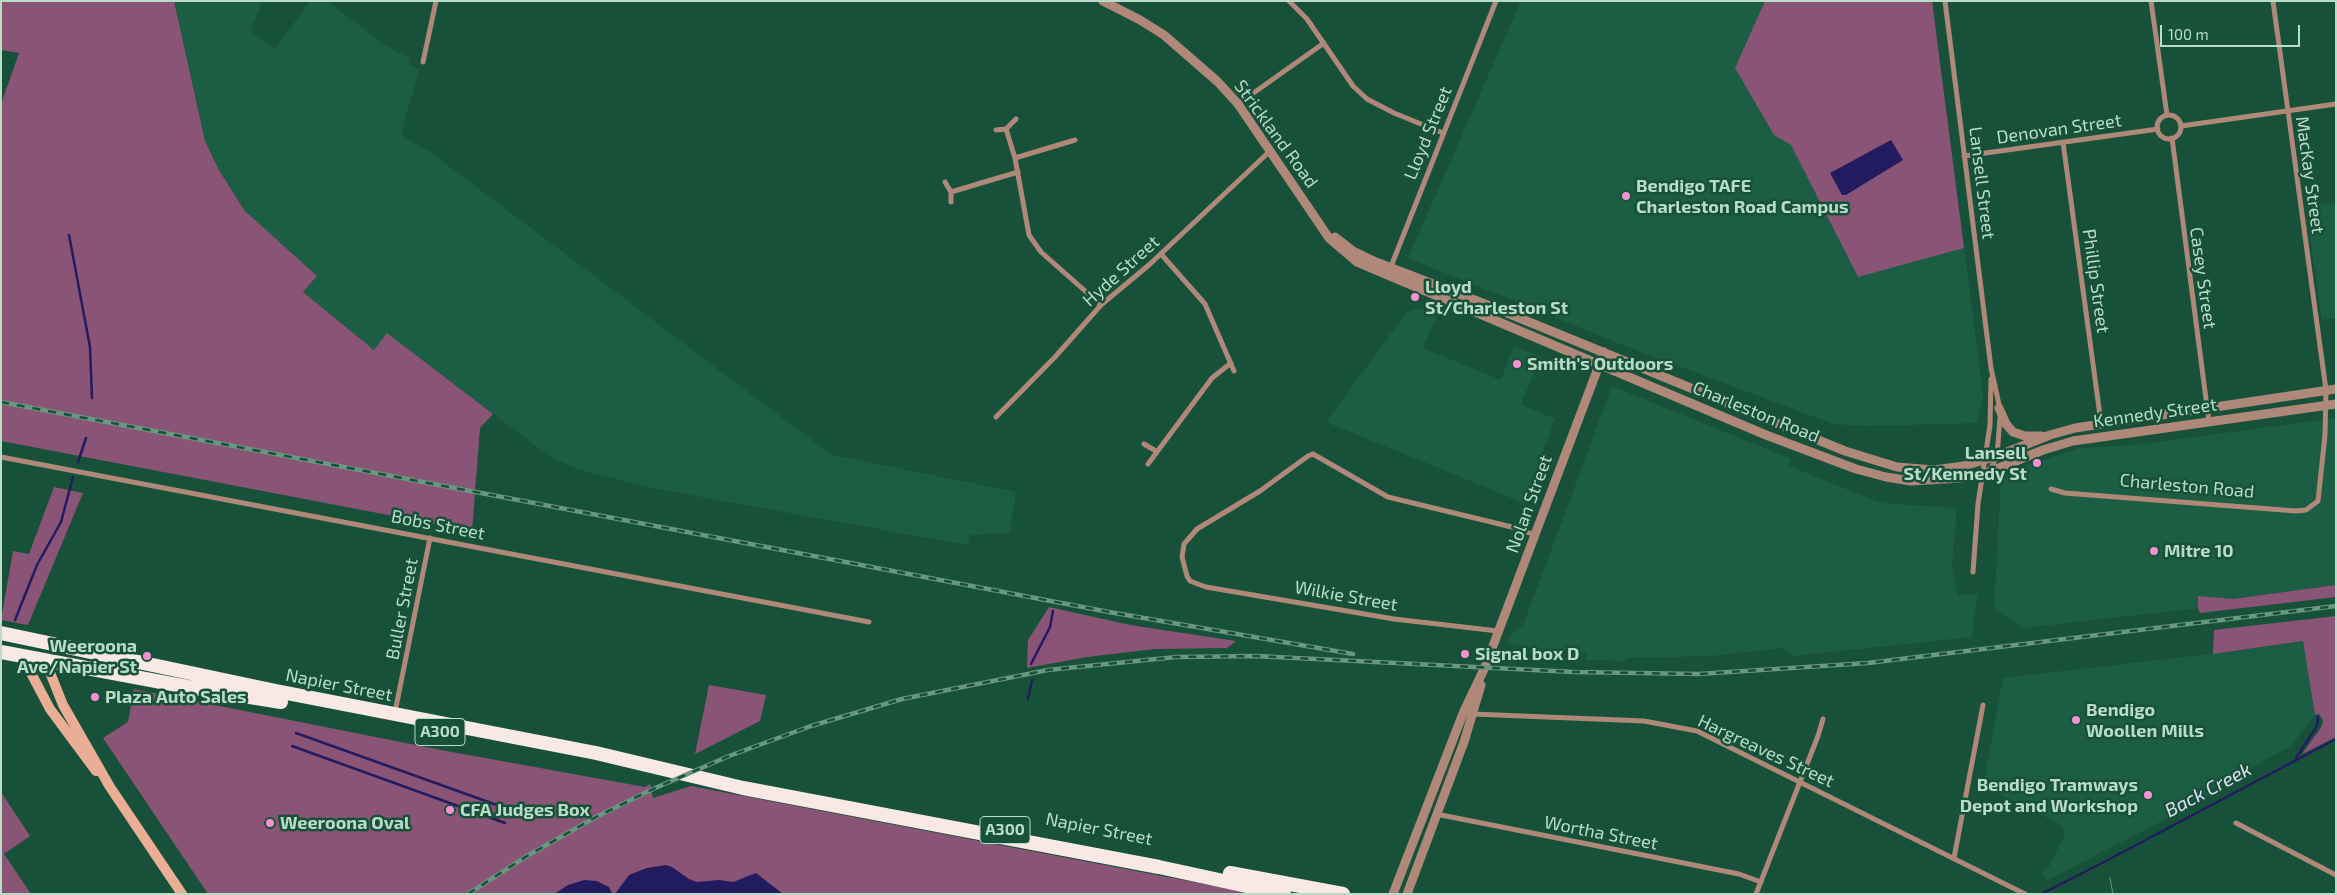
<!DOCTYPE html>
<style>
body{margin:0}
#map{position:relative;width:2337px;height:895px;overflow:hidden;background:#185139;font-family:"Exo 2",sans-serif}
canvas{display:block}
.frame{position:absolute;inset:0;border:2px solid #b9dcc9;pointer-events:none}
.scale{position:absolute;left:2160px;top:25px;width:140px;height:22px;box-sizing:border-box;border:2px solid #b9dcc9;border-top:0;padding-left:6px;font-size:15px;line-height:18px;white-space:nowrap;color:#b9dcc9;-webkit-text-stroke:4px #185139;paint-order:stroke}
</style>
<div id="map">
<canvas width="2337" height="895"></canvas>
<div class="frame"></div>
<div class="scale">100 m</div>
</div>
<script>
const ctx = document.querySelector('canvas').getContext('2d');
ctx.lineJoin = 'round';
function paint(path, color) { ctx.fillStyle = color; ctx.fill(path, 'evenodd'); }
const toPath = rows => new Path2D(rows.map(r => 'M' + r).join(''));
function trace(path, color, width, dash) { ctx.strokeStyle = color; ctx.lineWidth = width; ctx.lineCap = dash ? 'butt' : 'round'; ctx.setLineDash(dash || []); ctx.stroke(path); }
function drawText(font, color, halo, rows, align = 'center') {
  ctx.font = font + ' "Exo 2",sans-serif'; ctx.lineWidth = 5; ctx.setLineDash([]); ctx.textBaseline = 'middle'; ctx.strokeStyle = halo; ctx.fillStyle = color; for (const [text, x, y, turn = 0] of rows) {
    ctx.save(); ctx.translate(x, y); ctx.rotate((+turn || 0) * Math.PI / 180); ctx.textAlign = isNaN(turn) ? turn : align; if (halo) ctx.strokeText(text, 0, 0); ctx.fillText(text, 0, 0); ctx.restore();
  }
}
const built = toPath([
 [174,1,262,1,251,31,275,49,310,1,327,1,381,42,410,59,409,64,419,69,401,135,430,152,832,455,1016,492,1010,533,970,535,967,545,646,487,577,469,553,458,532,443,387,333,374,350,303,292,317,276,244,210,219,170,205,141],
 [1521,1,1765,1,1736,68,1774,135,1791,145,1858,277,1964,248,1983,396,1977,423,1864,426,1833,424,1625,346,1408,258],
 [2336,203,2336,318,2322,320,2306,207],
 [1420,308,1437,315,1423,348,1501,380,1514,346,1541,357,1521,404,1555,419,1524,503,1326,422,1406,313],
 [1612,386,1791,459,1789,466,1881,503,1957,508,1952,565,1958,596,1978,593,1972,637,1793,656,1783,648,1710,656,1627,658,1625,661,1586,660,1586,653,1549,652,1508,643,1512,633,1523,626],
 [2336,418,2336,585,2233,599,2198,596,2198,608,2024,628,1994,609,2001,479,2011,471,2080,448,2136,445],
 [2303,641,2315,715,2291,746,2210,790,2212,795,2046,881,2042,872,2048,868,2065,834,2062,825,1983,786,2003,678,2245,650]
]);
const green = toPath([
 [1,1,174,1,205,141,219,170,244,210,317,276,303,292,374,350,387,333,493,414,480,428,472,531,1,441,1,104,19,53,1,50],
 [1765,1,1932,1,1964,248,1858,277,1791,145,1774,135,1735,68],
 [54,487,83,493,28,625,1,620,13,551,29,554],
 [2336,585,2336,597,2200,613,2198,608,2198,596,2233,599],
 [1049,607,1130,625,1236,641,1227,648,1155,649,1087,657,1027,668,1028,640],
 [2336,616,2336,737,2302,754,2322,726,2323,720,2319,714,2315,715,2303,641,2213,654,2214,630],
 [709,685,766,695,760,721,695,754],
 [134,689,441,750,645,787,650,784,653,798,691,786,1256,894,208,894,103,738,128,722],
 [1,792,30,836,4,854,31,894,1,894]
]);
const water = toPath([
 [1891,140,1903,160,1846,195,1842,195,1830,173],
 [666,865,672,867,689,879,697,882,719,880,733,882,756,873,783,894,554,894,568,885,584,880,597,881,609,887,612,893,615,894,629,875,647,868]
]);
const stream = toPath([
 [69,235,90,347,92,398],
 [78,462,86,438],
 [15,620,37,565,61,522,73,477],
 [1031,664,1050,627,1053,611],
 [1028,699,1032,680],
 [296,733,508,809],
 [292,746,505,823],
 [2296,758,2317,726,2318,717],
 [2041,894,2106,861,2336,739]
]);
const minor = toPath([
 [1289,1,1307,19,1353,86,1367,99,1394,113,1443,133],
 [1945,1,1991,368,2000,409],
 [2151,1,2167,115],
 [423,62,436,1],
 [1238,104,1324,43],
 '2157 127a12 12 0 1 1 24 0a12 12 0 1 1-24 0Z',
 [2181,126,2336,104],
 [1006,129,1015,158,1029,235,1041,252,1101,305],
 [996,130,1006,129,1016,119],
 [2172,138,2209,422],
 [2063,142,2101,423],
 [1964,156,2158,129],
 [1015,158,1075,140],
 [945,182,951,192,951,202],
 [951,192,1018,172],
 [1161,254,1205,304,1234,371],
 [1390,269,1496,1],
 [996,417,1055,357,1101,305,1150,264,1270,151],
 [1144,444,1156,451],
 [1,457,869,622],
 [1148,464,1212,378,1231,363],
 [1989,472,1997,456,2000,418],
 [2051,489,2065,493,2296,511,2306,510,2318,501,2325,435,2326,390,2273,1],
 [1973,572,1978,504,1990,425,1991,379],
 [1498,631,1394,619,1206,587,1190,581,1187,576,1182,557,1184,544,1197,529,1260,491,1308,456,1313,454,1388,497,1516,528,1535,535],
 [395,712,430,538],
 [1473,714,1644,721,1697,731,2025,894],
 [1436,814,1739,874,1761,882],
 [2236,823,2336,875],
 [1954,858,1983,705],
 [1756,894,1818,736,1823,719]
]);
const tertiary = toPath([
 [1103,1,1140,20,1164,35,1218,82,1238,104,1329,238,1357,262,1766,435,1856,469,1886,477,1911,481,1961,478,1989,472,2043,450,2073,441,2336,404],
 [1335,237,1353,251,1376,262,1485,304,1845,451,1897,467,1934,470,1964,466,1997,456,2050,435,2075,428,2336,389],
 [1999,408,2006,424,2013,432,2025,436,2041,436],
 [1393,894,1464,711,1485,667,1604,352],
 [1407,894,1464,742,1481,685]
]);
const secondary = toPath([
 [22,656,50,709,96,771],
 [45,660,63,705,110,787,182,894]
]);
const trunk = toPath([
 [1,633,276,691,596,753,743,788,1159,867,1284,894],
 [1,652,188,687,281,702],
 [1230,873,1343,894]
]);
const tram = toPath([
 [2110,878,2113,894]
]);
const rail = toPath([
 [1,402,1109,612,1353,654],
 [468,894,527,856,596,817,653,789,729,756,811,726,902,699,1048,670,1176,657,1256,656,1574,672,1699,674,1868,663,2336,606]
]);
const markers = [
 [1626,196,5,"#f591d2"],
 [1415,297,5,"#f591d2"],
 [1517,364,5,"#f591d2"],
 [2037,463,5,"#f591d2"],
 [2154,551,5,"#f591d2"],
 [1465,654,5,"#f591d2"],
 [147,656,5,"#f591d2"],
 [95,697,5,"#f591d2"],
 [2076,720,5,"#f591d2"],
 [2148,795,5,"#f591d2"],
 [450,810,5,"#f591d2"],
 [270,823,5,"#f591d2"]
];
const shields = [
 [440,732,50],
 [1005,830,50]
];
const shieldNames = [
 ["A300",440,732],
 ["A300",1005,830]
];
const streetNames = [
 ["Denovan Street",2059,129,-8],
 ["Lloyd Street",1428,133,-68],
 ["Strickland Road",1276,134,54],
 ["MacKay Street",2310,175,82],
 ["Lansell Street",1982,183,83],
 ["Hyde Street",1121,271,-42],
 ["Casey Street",2203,278,82],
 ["Phillip Street",2096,281,82],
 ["Charleston Road",1756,412,22],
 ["Kennedy Street",2155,413,-8],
 ["Charleston Road",2187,486,5],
 ["Nolan Street",1529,504,-70],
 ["Bobs Street",438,525,11],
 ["Wilkie Street",1346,596,10],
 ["Buller Street",402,609,-79],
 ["Napier Street",339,685,11],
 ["Hargreaves Street",1766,751,25],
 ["Napier Street",1099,829,11],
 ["Wortha Street",1601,833,11]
];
const poiNames = [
 ["Bendigo TAFE",1636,186],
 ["Charleston Road Campus",1636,207],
 ["Lloyd",1425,287],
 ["St/Charleston St",1425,308],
 ["Smith's Outdoors",1527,364],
 ["Lansell",2027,453,"right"],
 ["St/Kennedy St",2027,474,"right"],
 ["Mitre 10",2164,551],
 ["Weeroona",137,646,"right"],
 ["Ave/Napier St",137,667,"right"],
 ["Signal box D",1475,654],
 ["Plaza Auto Sales",105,697],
 ["Bendigo",2086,710],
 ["Woollen Mills",2086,731],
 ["Bendigo Tramways",2138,785,"right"],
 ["Depot and Workshop",2138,806,"right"],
 ["CFA Judges Box",460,810],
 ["Weeroona Oval",280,823]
];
const waterNames = [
 ["Back Creek",2208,790,-28]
];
paint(built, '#1c5e43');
paint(green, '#8a5476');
paint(water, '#231b5f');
trace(stream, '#231b5f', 2.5);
trace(minor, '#af887a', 5);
trace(tertiary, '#af887a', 9);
trace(secondary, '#eaad96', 10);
trace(trunk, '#f9e9e4', 14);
trace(tram, '#699781', 1);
trace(rail, '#699781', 4.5);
trace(rail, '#185139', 2.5, [8]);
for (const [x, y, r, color] of markers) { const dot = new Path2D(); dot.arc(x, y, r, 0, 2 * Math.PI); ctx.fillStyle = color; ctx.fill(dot); trace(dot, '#185139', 2); }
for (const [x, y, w] of shields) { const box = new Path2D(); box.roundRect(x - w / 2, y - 13.5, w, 27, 4); ctx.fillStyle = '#185139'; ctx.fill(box); trace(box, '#b9dcc9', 1); }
drawText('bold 16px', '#b9dcc9', null, shieldNames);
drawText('18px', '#b9dcc9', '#185139', streetNames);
drawText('bold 18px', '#b9dcc9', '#185139', poiNames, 'left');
drawText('italic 19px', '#dee0f5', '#185139', waterNames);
</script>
